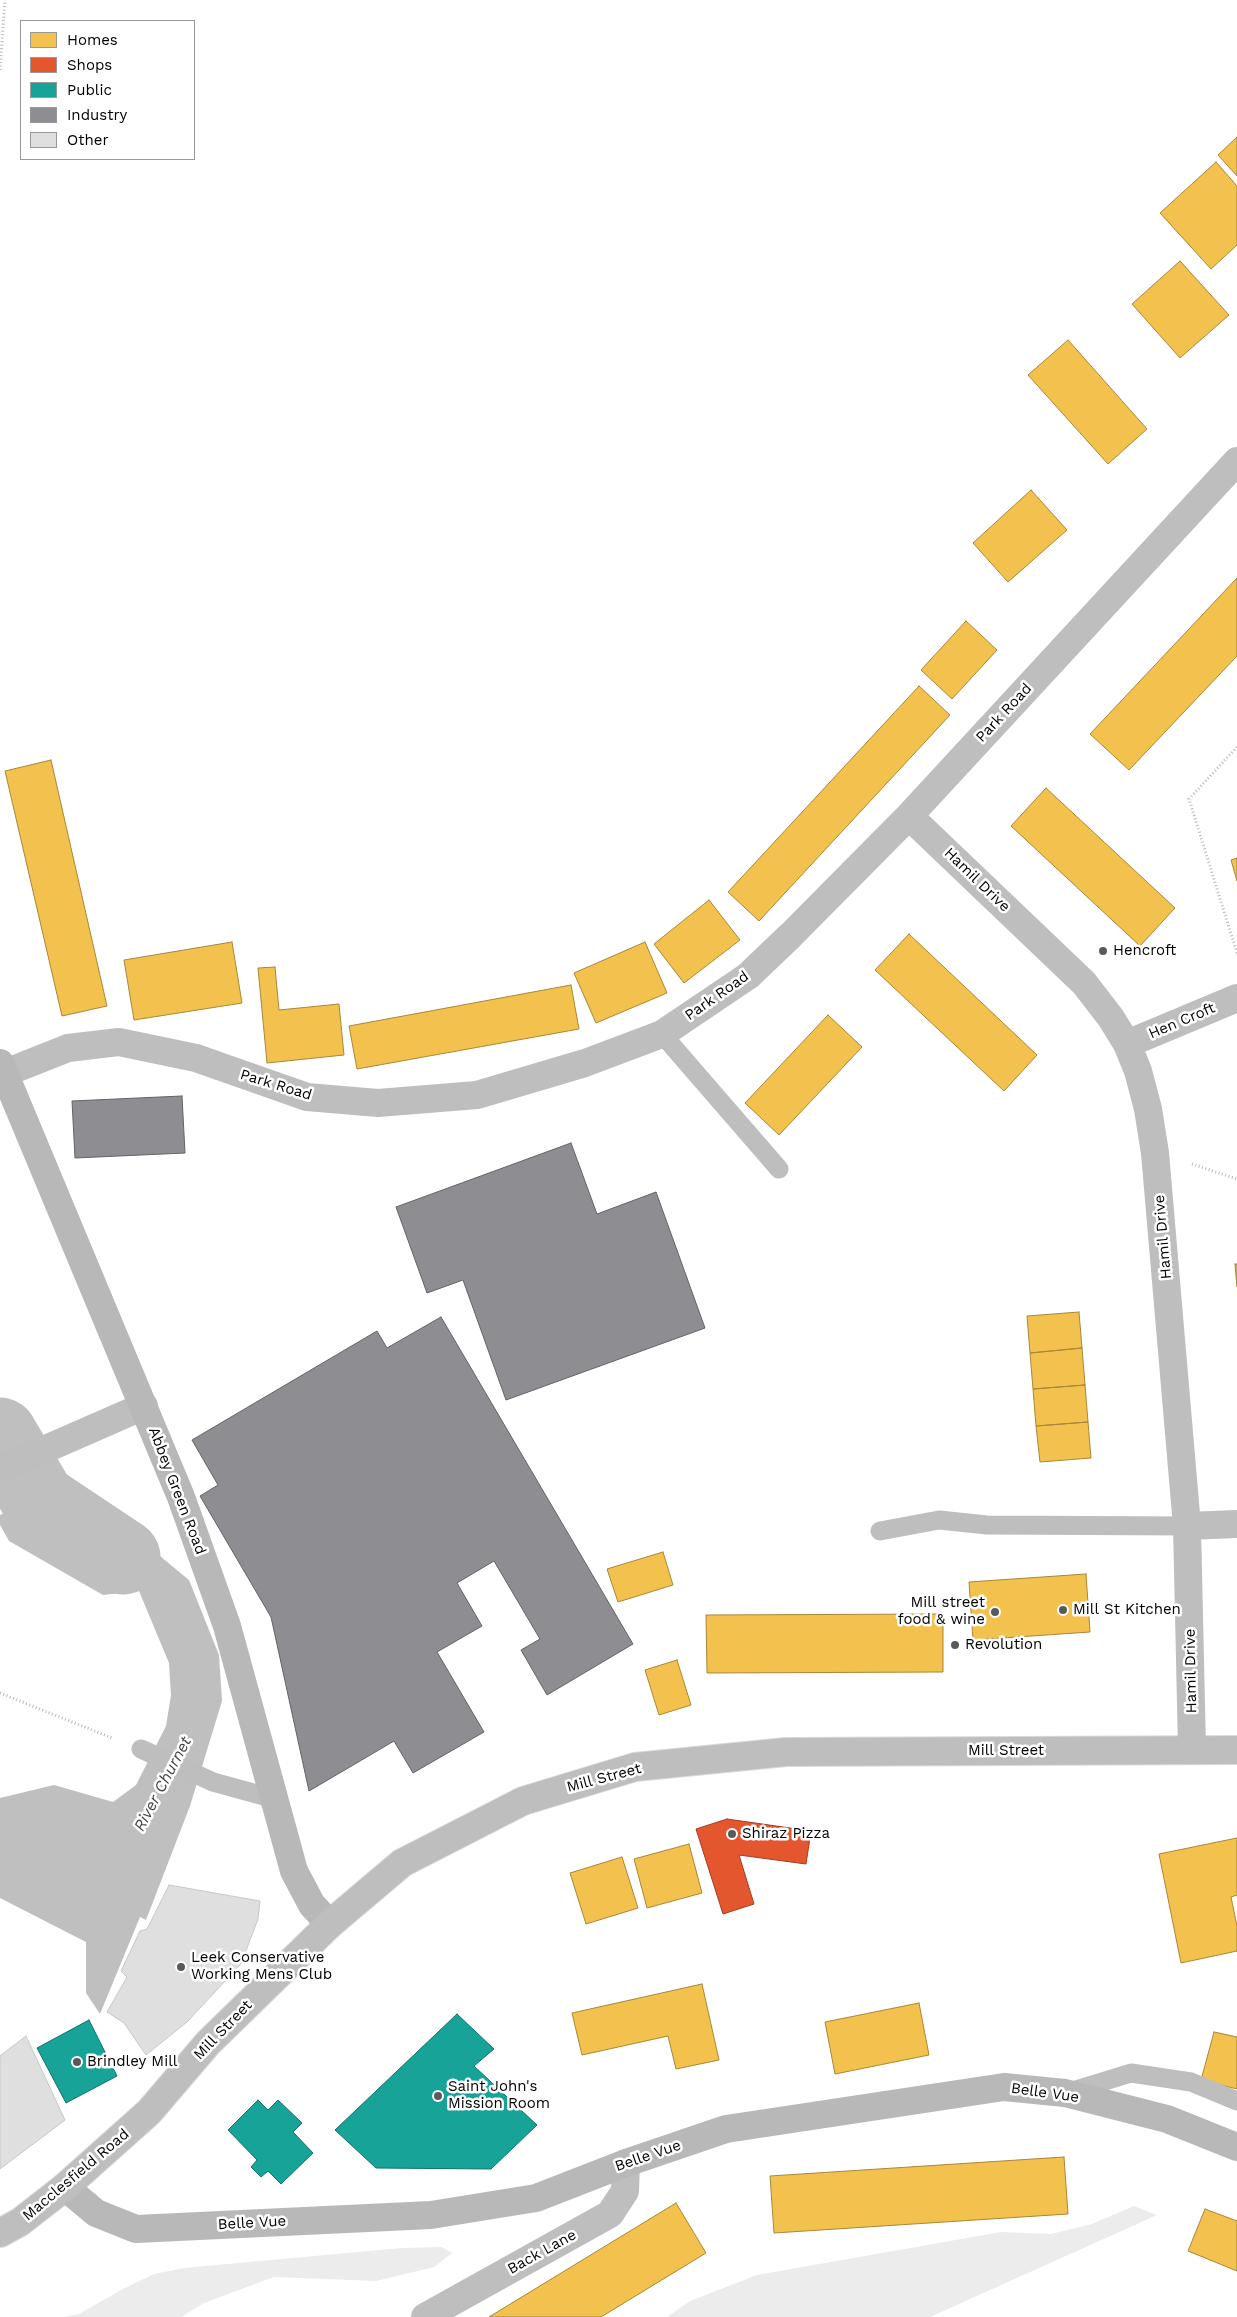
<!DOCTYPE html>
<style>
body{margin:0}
#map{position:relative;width:1237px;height:2317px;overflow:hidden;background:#fff;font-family:"Work Sans",sans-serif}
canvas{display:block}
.legend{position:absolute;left:20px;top:20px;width:175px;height:140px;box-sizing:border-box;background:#fff;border:1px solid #999;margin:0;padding:6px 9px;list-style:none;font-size:15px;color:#000}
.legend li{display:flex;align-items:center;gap:10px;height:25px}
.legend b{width:25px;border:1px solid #999}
</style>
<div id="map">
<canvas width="1237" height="2317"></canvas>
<ul class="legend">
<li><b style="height:14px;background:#f2c14e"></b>Homes</li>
<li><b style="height:14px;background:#e4572e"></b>Shops</li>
<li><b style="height:14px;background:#17a398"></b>Public</li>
<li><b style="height:14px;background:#8d8d92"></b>Industry</li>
<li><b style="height:14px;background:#dfdfdf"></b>Other</li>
</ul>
</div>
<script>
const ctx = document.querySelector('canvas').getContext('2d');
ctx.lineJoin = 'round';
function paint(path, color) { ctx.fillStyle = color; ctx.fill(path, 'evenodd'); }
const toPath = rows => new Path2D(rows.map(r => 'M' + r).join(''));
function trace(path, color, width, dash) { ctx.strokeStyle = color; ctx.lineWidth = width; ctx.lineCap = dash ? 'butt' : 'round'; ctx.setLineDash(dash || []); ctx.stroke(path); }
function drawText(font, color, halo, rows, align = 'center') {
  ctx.font = font + ' "Work Sans",sans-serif'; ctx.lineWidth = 5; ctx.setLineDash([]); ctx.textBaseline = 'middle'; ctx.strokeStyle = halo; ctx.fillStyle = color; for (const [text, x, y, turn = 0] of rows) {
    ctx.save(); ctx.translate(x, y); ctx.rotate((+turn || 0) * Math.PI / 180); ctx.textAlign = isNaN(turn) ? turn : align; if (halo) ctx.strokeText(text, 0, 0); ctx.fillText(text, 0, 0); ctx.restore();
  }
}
const green = toPath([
 [1134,2206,1157,2215,930,2317,667,2317,690,2301,757,2275,1001,2232,1051,2234,1092,2224],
 [441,2247,452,2253,434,2267,376,2281,274,2277,204,2303,181,2317,64,2317,79,2314,121,2290,154,2274,184,2268,402,2248]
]);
const water = toPath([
 [70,1482,189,1580,219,1655,222,1701,190,1806,146,1920,140,1917,100,2014,86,1993,86,1942,0,1898,0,1798,54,1785,113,1802,136,1785,166,1726,171,1695,169,1663,139,1591,103,1595,9,1541,0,1525,0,1515]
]);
const homes = toPath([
 [1237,137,1237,176,1218,155,1237,137],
 [1216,162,1237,186,1237,245,1211,269,1160,213,1216,162],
 [1180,261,1229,315,1180,358,1132,304,1180,261],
 [1068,340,1147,429,1108,464,1028,375,1068,340],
 [1031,490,1067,530,1008,582,973,543,1031,490],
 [1237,578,1237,656,1129,770,1090,734,1237,578],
 [966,621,997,650,952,699,921,670,966,621],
 [919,686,950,715,759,921,728,892,919,686],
 [51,760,107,1006,62,1016,5,771,51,760],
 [1046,788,1175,908,1140,946,1011,826,1046,788],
 [1237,858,1237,881,1231,860,1237,858],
 [709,900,740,940,684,983,654,944,709,900],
 [909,934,1037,1055,1004,1091,875,970,909,934],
 [232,942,242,1003,134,1020,124,960,232,942],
 [645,942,667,993,596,1023,574,973,645,942],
 [275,967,279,1010,339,1004,344,1055,267,1063,258,968,275,967],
 [571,985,579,1029,357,1069,349,1026,571,985],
 [828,1015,862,1047,779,1135,745,1103,828,1015],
 [1235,1264,1237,1264,1237,1287,1235,1264],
 [1079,1312,1082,1348,1030,1353,1027,1316,1079,1312],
 [1082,1348,1085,1385,1033,1389,1030,1353,1082,1348],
 [1085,1385,1088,1422,1036,1426,1033,1389,1085,1385],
 [1088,1422,1091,1458,1040,1462,1036,1426,1088,1422],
 [663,1552,673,1585,618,1602,607,1569,663,1552],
 [1086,1574,1090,1632,973,1640,969,1582,1086,1574],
 [943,1614,943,1672,707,1673,706,1615,943,1614],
 [677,1660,691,1705,659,1715,645,1670,677,1660],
 [1237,1838,1237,1895,1231,1897,1237,1926,1237,1951,1181,1963,1159,1854,1237,1838],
 [689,1844,702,1893,647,1908,634,1859,689,1844],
 [622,1857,638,1908,586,1924,570,1873,622,1857],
 [702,1984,719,2060,676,2069,668,2036,582,2055,572,2013,702,1984],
 [919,2003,929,2055,835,2074,825,2022,919,2003],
 [1214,2032,1237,2037,1237,2089,1201,2080,1214,2032],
 [1064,2157,1068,2214,774,2233,770,2176,1064,2157],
 [676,2203,706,2253,601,2317,489,2317,676,2203],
 [1205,2209,1237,2221,1237,2271,1188,2251,1205,2209]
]);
const shops = toPath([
 [727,1819,811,1831,806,1864,739,1855,754,1904,723,1914,696,1829,727,1819]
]);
const public = toPath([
 [457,2014,494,2049,474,2066,537,2125,491,2169,376,2168,335,2130,457,2014],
 [89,2020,117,2076,66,2103,37,2048,89,2020],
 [258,2100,268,2110,278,2100,302,2123,293,2132,313,2153,281,2184,268,2171,261,2177,251,2167,257,2160,228,2130,258,2100]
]);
const industry = toPath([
 [182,1096,185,1153,75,1158,72,1101,182,1096],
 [571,1143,597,1214,656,1192,705,1328,506,1400,463,1280,427,1293,396,1207,571,1143],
 [441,1317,633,1644,547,1695,521,1650,540,1639,494,1561,457,1583,482,1626,437,1652,484,1732,413,1773,394,1741,309,1791,271,1617,200,1496,218,1485,192,1440,377,1331,387,1348,441,1317]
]);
const river = toPath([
 [0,1435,39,1501,123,1557]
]);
const building = toPath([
 [169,1885,260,1901,258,1919,241,1964,187,2022,146,2055,124,2023,107,2012,127,1977,121,1971,140,1931,147,1929,169,1885],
 [26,2036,65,2120,0,2169,0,2056,26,2036]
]);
const path = toPath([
 [0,70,5,0],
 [1237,747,1189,799,1237,953],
 [1192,1164,1237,1179],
 [0,1693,112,1738]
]);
const lane = toPath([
 [662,1034,779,1169],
 [880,1531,939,1520,987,1525,1187,1526],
 [141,1749,213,1782,275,1799],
 [1066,2093,1131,2073,1191,2082,1237,2101]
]);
const street = toPath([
 [909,816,1084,983,1111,1018,1127,1044,1138,1071,1148,1109,1155,1153,1187,1526,1192,1749],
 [1127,1044,1237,998],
 [5,1073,68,1048,119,1042,196,1058,307,1097,378,1103,477,1095,585,1063,662,1034,748,976,791,935,909,816,1237,461],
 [0,1469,144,1406],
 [1187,1526,1237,1524],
 [425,2317,610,2214,625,2191,626,2163]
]);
const secondary = toPath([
 [0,1063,181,1497,227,1626,294,1871,312,1905,330,1924],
 [65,2187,96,2213,136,2229,431,2215,536,2198,626,2163,726,2129,1004,2087,1065,2093,1167,2119,1237,2147]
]);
const highway = toPath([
 [0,2233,20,2222,65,2187,149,2112,208,2043,330,1924,402,1863,523,1801,635,1767,786,1752,1237,1750]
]);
const markers = [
 [1103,951,5,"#595959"],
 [1063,1610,5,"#595959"],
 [995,1612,5,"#595959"],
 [955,1645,5,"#595959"],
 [732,1834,5,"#595959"],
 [181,1967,5,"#595959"],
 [77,2062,5,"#595959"],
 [438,2096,5,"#595959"]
];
const streetNames = [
 ["Park Road",1004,713,-47],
 ["Hamil Drive",977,880,44],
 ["Park Road",717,996,-35],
 ["Hen Croft",1182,1021,-23],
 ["Park Road",276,1085,17],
 ["Hamil Drive",1163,1237,-95],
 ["Abbey Green Road",177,1491,69],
 ["Hamil Drive",1191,1671,-91],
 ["Mill Street",1006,1751],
 ["Mill Street",604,1778,-15],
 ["Mill Street",223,2030,-46],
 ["Belle Vue",1045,2093,8],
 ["Belle Vue",648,2156,-19],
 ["Macclesfield Road",76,2175,-40],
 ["Belle Vue",252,2223,-3],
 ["Back Lane",542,2252,-29]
];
const poiNames = [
 ["Hencroft",1113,951],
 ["Mill street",985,1603,"right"],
 ["food & wine",985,1620,"right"],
 ["Mill St Kitchen",1073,1610],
 ["Revolution",965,1645],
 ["Shiraz Pizza",742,1834],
 ["Leek Conservative",191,1958],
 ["Working Mens Club",191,1975],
 ["Brindley Mill",87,2062],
 ["Saint John's",448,2087],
 ["Mission Room",448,2104]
];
const waterNames = [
 ["River Churnet",163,1784,-62]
];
paint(green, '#ececec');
paint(water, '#bfbfbf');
paint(homes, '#f2c14e');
trace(homes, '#a98737', 1);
paint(shops, '#e4572e');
trace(shops, '#a03d20', 1);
paint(public, '#17a398');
trace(public, '#10726a', 1);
paint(industry, '#8d8d92');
trace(industry, '#636366', 1);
trace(river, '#bfbfbf', 75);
paint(building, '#dfdfdf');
trace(building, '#c7c7c7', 1);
trace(highway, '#dbdbdb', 30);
trace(path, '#b9b9b9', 3, [1, 2.5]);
trace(lane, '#bebebe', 19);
trace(street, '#bebebe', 28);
trace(secondary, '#b8b8b8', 28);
trace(highway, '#bebebe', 28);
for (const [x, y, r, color] of markers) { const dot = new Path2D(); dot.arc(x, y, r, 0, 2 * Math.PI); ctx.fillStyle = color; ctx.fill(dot); trace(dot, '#fff', 2); }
drawText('15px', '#000', '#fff', streetNames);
drawText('15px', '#000', '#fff', poiNames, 'left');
drawText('italic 16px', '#444', '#fff', waterNames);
</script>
